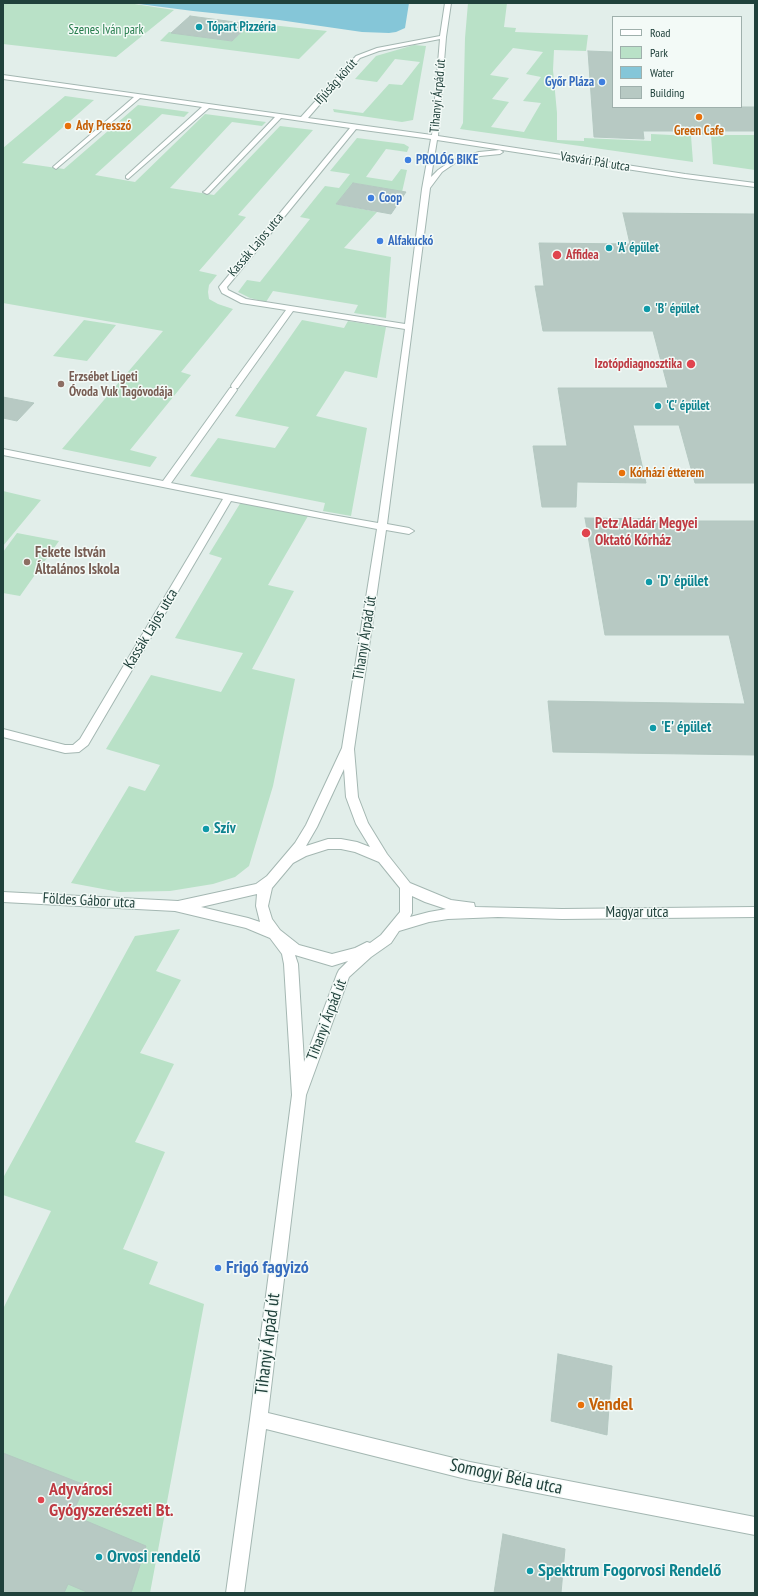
<!DOCTYPE html>
<meta charset="utf-8">
<style>
body{margin:0}
#map{position:relative;width:758px;height:1596px;overflow:hidden;background:#e2eeea;font-family:"PT Sans Narrow",sans-serif}
canvas{display:block}
.frame{position:absolute;inset:0;border:4px solid #20413b;pointer-events:none}
.legend{position:absolute;left:612px;top:16px;width:130px;height:92px;box-sizing:border-box;background:#f3faf7;border:1px solid #9fb0ac;margin:0;padding:5px 7px;list-style:none;font-size:12px;color:#20413b}
.legend li{display:flex;align-items:center;gap:8px;height:20px}
.legend b{width:20px;border:1px solid #9fb0ac}
</style>
<div id="map">
<canvas width="758" height="1596"></canvas>
<div class="frame"></div>
<ul class="legend">
<li><b style="height:5px;background:#fff"></b>Road</li>
<li><b style="height:11px;background:#b9e1c7"></b>Park</li>
<li><b style="height:11px;background:#85c6d8"></b>Water</li>
<li><b style="height:11px;background:#b7c9c3"></b>Building</li>
</ul>
</div>
<script>
const ctx = document.querySelector('canvas').getContext('2d');
ctx.lineJoin = 'round';
function paint(path, color) { ctx.fillStyle = color; ctx.fill(path, 'evenodd'); }
const toPath = rows => new Path2D(rows.map(r => 'M' + r).join(''));
function trace(path, color, width, dash) { ctx.strokeStyle = color; ctx.lineWidth = width; ctx.lineCap = dash ? 'butt' : 'round'; ctx.setLineDash(dash || []); ctx.stroke(path); }
function drawText(font, color, halo, rows, align = 'center') {
  ctx.font = font + ' "PT Sans Narrow",sans-serif'; ctx.lineWidth = 3; ctx.setLineDash([]); ctx.textBaseline = 'middle'; ctx.strokeStyle = halo; ctx.fillStyle = color; for (const [text, x, y, turn = 0] of rows) {
    ctx.save(); ctx.translate(x, y); ctx.rotate((+turn || 0) * Math.PI / 180); ctx.textAlign = isNaN(turn) ? turn : align; if (halo) ctx.strokeText(text, 0, 0); ctx.fillText(text, 0, 0); ctx.restore();
  }
}
const green = toPath([
 [3,3,128,3,174,10,116,57,3,44],
 [468,3,507,3,504,27,516,28,515,32,588,35,586,51,554,50,553,70,557,113,557,140,584,141,584,138,651,141,651,134,691,136,693,162,460,129,463,123,465,38],
 [513,48,543,52,526,74,541,77,523,101,541,103,524,132,491,127,509,102,492,99,509,78,490,75],
 [252,23,327,31,299,59,160,41,169,32,232,41],
 [414,45,426,46,413,120,402,122,334,112,333,109,363,113,389,84,402,85,420,62,395,59,377,82,355,79,376,56],
 [65,96,94,100,22,163,64,169,138,105,189,112,184,117,162,114,95,175,135,182,205,114,266,122,262,126,232,122,170,188,214,195,280,126,313,130,238,215,246,217,199,271,217,275,209,285,208,292,209,299,218,304,233,309,181,372,191,375,130,450,157,457,150,467,62,449,163,331,3,303,3,148],
 [711,135,755,135,755,170,713,164],
 [357,138,404,144,409,147,407,152,386,149,366,177,392,181,401,169,407,170,402,192,354,183,336,204,377,212,344,248,391,257,386,318,354,313,358,305,273,291,266,302,250,298,238,292,247,280,260,282,310,219,300,217,325,186,339,188,350,174,330,171],
 [84,320,116,325,87,361,53,356],
 [302,320,344,328,348,321,386,327,377,378,345,371,316,416,367,428,351,516,323,511,325,503,190,476,218,438,275,448,289,427,235,416],
 [3,491,41,500,3,546],
 [241,502,308,516,268,585,294,591,252,669,295,679,273,786,249,866,235,877,213,884,170,891,119,892,71,883,129,786,145,791,160,765,106,749,151,675,221,692,243,653,175,638,222,558,209,554],
 [17,533,59,541,20,596,3,593,3,552],
 [180,929,156,971,181,980,140,1053,174,1064,135,1142,165,1152,123,1249,158,1262,149,1284,204,1304,150,1593,3,1593,3,1309,51,1211,3,1195,3,1178,135,936]
]);
const water = toPath([
 [131,3,409,3,405,28,396,32,389,33,362,32,279,20,193,11]
]);
const building = toPath([
 [190,16,227,21,250,24,232,41,171,33,190,16],
 [588,51,613,52,613,107,755,107,755,131,713,131,715,134,689,134,688,131,643,131,644,139,594,137,588,51],
 [353,183,406,192,391,214,336,204,353,183],
 [623,213,755,214,755,483,695,483,679,425,633,425,646,483,577,482,576,507,542,507,533,446,567,446,558,388,668,388,653,331,543,331,535,286,544,286,539,243,630,244,623,213],
 [3,397,34,403,17,421,3,418,3,397],
 [585,518,655,519,656,521,755,521,755,755,553,752,548,701,745,704,729,635,605,635,585,518],
 [558,1354,612,1366,607,1435,551,1421,558,1354],
 [3,1453,85,1485,72,1515,146,1546,131,1593,89,1593,68,1584,64,1593,3,1593,3,1453],
 [503,1534,565,1549,561,1593,494,1593,503,1534]
]);
const minor = toPath([
 [445,3,451,3,446,37,438,136,685,174,755,183,755,187,685,178,437,140,431,177,438,170,451,161,479,152,500,150,503,152,500,154,480,156,455,163,442,172,430,188,387,524,409,528,414,531,409,534,386,530,354,749,358,797,368,823,387,854,410,883,451,900,474,903,475,907,562,909,755,907,755,917,562,919,498,917,448,919,429,922,399,931,391,943,371,957,349,977,306,1095,268,1413,470,1462,755,1517,755,1535,470,1480,266,1429,244,1593,226,1593,250,1419,292,1095,284,964,282,954,270,938,246,928,175,911,3,902,3,892,178,901,256,884,267,876,295,843,306,825,342,748,377,529,231,501,88,745,79,752,65,753,3,737,3,729,65,745,73,745,80,739,223,499,3,455,3,449,163,481,230,388,232,388,231,386,232,384,286,310,241,303,222,293,219,287,350,128,281,118,209,193,207,194,203,192,205,191,275,117,209,108,128,179,126,178,126,176,202,107,140,98,56,169,53,167,54,166,134,97,3,79,3,75,301,117,356,56,377,48,440,36,445,3],
 [440,39,432,135,308,118,360,58,379,51,440,39],
 [356,129,431,139,422,189,405,324,246,299,228,290,227,287,356,129],
 [293,311,405,329,378,523,321,513,171,483,237,390,236,388,238,388,293,311],
 [344,769,346,797,356,824,370,847,357,842,341,839,328,839,306,846,317,827,344,769],
 [328,849,341,849,355,852,379,862,400,888,400,912,381,935,370,943,367,942,355,948,332,954,299,945,280,930,272,919,268,906,272,888,293,863,306,856,328,849],
 [257,894,256,906,260,922,248,918,201,907,257,894],
 [412,896,425,902,446,909,429,912,410,917,412,913,412,896],
 [295,955,332,966,348,961,339,970,337,974,304,1062,298,964,295,955]
]);
const markers = [
 [199,27,4,"#0f9aa8"],
 [602,82,4,"#3f7fe0"],
 [699,117,4,"#e8710a"],
 [68,126,4,"#e8710a"],
 [408,160,4,"#3f7fe0"],
 [371,198,4,"#3f7fe0"],
 [380,241,4,"#3f7fe0"],
 [609,248,4,"#0f9aa8"],
 [557,255,5,"#e0444e"],
 [647,309,4,"#0f9aa8"],
 [691,364,5,"#e0444e"],
 [61,384,4,"#8d6e63"],
 [658,406,4,"#0f9aa8"],
 [622,473,4,"#e8710a"],
 [586,533,5,"#e0444e"],
 [27,562,4,"#8d6e63"],
 [649,582,4,"#0f9aa8"],
 [653,728,4,"#0f9aa8"],
 [206,829,4,"#0f9aa8"],
 [218,1268,4,"#3f7fe0"],
 [581,1405,4,"#e8710a"],
 [41,1500,4,"#e0444e"],
 [99,1557,4,"#0f9aa8"],
 [530,1571,4,"#0f9aa8"]
];
const farCulturenames = [
 ["Tópart Pizzéria",207,27],
 ["'A' épület",617,248],
 ["'B' épület",655,309],
 ["'C' épület",666,406]
];
const farParknames = [
 ["Szenes Iván park",106,30]
];
const farStreetnames = [
 ["Ifjúság körút",336,82,-48],
 ["Tihanyi Árpád út",438,96,-85],
 ["Vasvári Pál utca",595,162,9],
 ["Kassák Lajos utca",256,245,-50]
];
const farShopnames = [
 ["Győr Pláza",594,82,"right"],
 ["PROLÓG BIKE",416,160],
 ["Coop",379,198],
 ["Alfakuckó",388,241]
];
const farFoodnames = [
 ["Ady Presszó",76,126],
 ["Green Cafe",699,131,"center"],
 ["Kórházi étterem",630,473]
];
const farHealthnames = [
 ["Affidea",566,255],
 ["Izotópdiagnosztika",682,364,"right"]
];
const farEducationnames = [
 ["Erzsébet Ligeti",69,377],
 ["Óvoda Vuk Tagóvodája",69,392]
];
const healthNames = [
 ["Petz Aladár Megyei",595,524],
 ["Oktató Kórház",595,541]
];
const educationNames = [
 ["Fekete István",35,553],
 ["Általános Iskola",35,570]
];
const cultureNames = [
 ["'D' épület",657,582],
 ["'E' épület",661,728],
 ["Szív",214,829]
];
const streetNames = [
 ["Kassák Lajos utca",151,629,-59],
 ["Tihanyi Árpád út",365,638,-81],
 ["Földes Gábor utca",89,901,3],
 ["Magyar utca",637,913],
 ["Tihanyi Árpád út",327,1020,-69]
];
const nearShopnames = [
 ["Frigó fagyizó",226,1268]
];
const nearStreetnames = [
 ["Tihanyi Árpád út",268,1344,-83],
 ["Somogyi Béla utca",506,1477,12]
];
const nearFoodnames = [
 ["Vendel",589,1405]
];
const nearHealthnames = [
 ["Adyvárosi",49,1490],
 ["Gyógyszerészeti Bt.",49,1511]
];
const nearCulturenames = [
 ["Orvosi rendelő",107,1557],
 ["Spektrum Fogorvosi Rendelő",538,1571]
];
paint(green, '#b9e1c7');
paint(water, '#85c6d8');
paint(building, '#b7c9c3');
trace(building, '#b4c8c1', 1);
trace(minor, '#a4b7b2', 2);
paint(minor, '#fff');
for (const [x, y, r, color] of markers) { const dot = new Path2D(); dot.arc(x, y, r, 0, 2 * Math.PI); ctx.fillStyle = color; ctx.fill(dot); trace(dot, '#f3faf7', 1.5); }
drawText('bold 13px', '#0d838f', '#f3faf7', farCulturenames, 'left');
drawText('13px', '#267d4d', '#f3faf7', farParknames);
drawText('13px', '#20413b', '#f3faf7', farStreetnames);
drawText('bold 13px', '#366cbe', '#f3faf7', farShopnames, 'left');
drawText('bold 13px', '#c56008', '#f3faf7', farFoodnames, 'left');
drawText('bold 13px', '#be3a42', '#f3faf7', farHealthnames, 'left');
drawText('bold 13px', '#785e54', '#f3faf7', farEducationnames, 'left');
drawText('bold 15px', '#be3a42', '#f3faf7', healthNames, 'left');
drawText('bold 15px', '#785e54', '#f3faf7', educationNames, 'left');
drawText('bold 15px', '#0d838f', '#f3faf7', cultureNames, 'left');
drawText('15px', '#20413b', '#f3faf7', streetNames);
drawText('bold 18px', '#366cbe', '#f3faf7', nearShopnames, 'left');
drawText('18px', '#20413b', '#f3faf7', nearStreetnames);
drawText('bold 18px', '#c56008', '#f3faf7', nearFoodnames, 'left');
drawText('bold 18px', '#be3a42', '#f3faf7', nearHealthnames, 'left');
drawText('bold 18px', '#0d838f', '#f3faf7', nearCulturenames, 'left');
</script>
